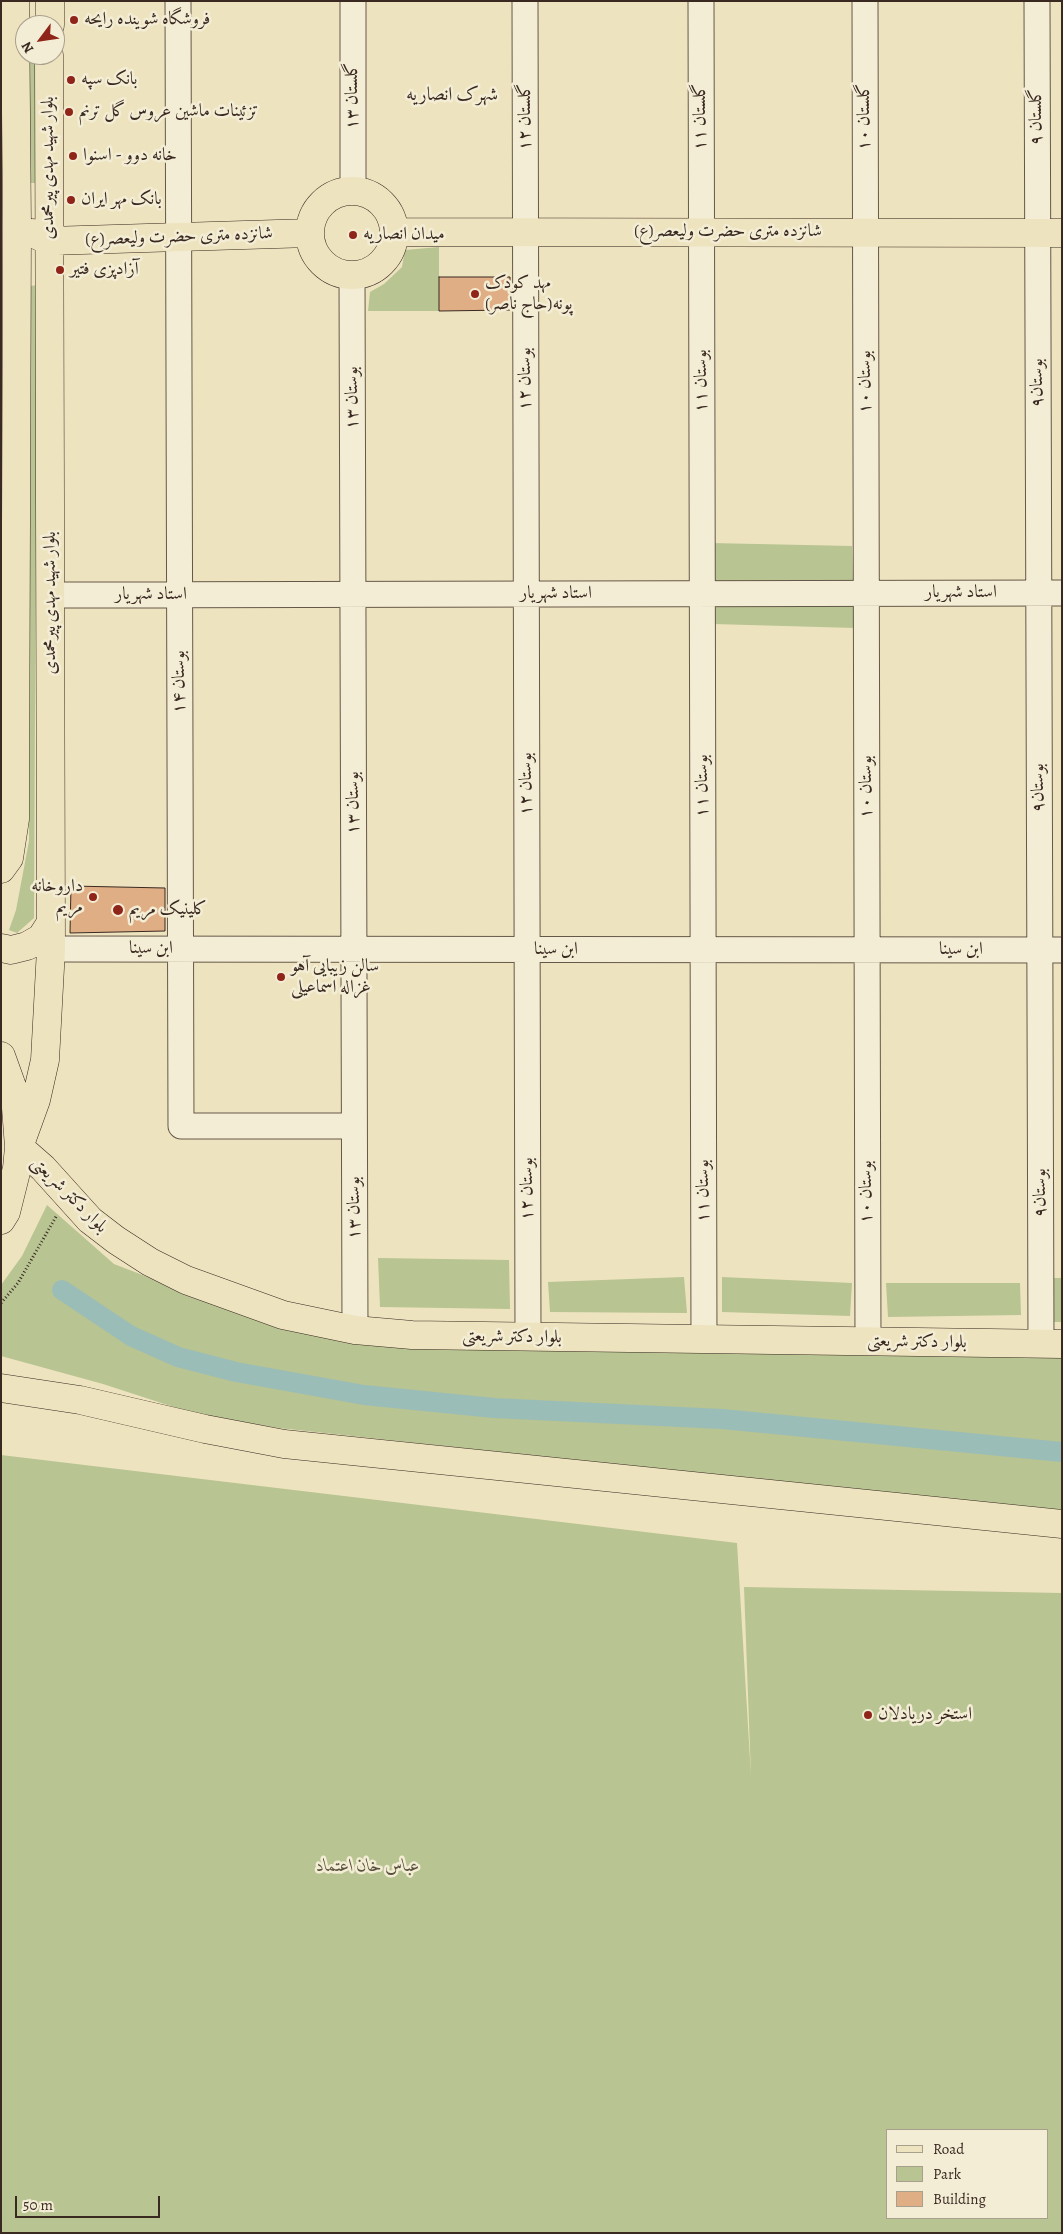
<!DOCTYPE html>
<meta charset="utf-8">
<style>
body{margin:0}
#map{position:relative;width:1063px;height:2234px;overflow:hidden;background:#eee3bf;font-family:Alegreya,serif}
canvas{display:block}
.frame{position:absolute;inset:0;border:2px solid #392921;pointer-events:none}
.legend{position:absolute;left:886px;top:2129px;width:162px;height:90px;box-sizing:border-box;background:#f4edd5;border:1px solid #a99f8d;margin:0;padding:6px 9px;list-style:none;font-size:15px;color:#392921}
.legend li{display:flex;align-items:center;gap:10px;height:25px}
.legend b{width:25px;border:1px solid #a99f8d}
.north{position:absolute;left:15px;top:15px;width:50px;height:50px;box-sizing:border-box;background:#f4edd5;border:1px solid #a99f8d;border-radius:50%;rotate:239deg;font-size:14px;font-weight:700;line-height:20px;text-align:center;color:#392921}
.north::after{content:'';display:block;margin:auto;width:18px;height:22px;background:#8f2418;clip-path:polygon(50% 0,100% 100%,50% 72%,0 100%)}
.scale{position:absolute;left:15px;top:2196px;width:145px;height:22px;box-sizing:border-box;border:2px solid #392921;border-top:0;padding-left:6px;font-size:15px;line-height:18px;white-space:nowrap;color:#392921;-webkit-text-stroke:4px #f4edd5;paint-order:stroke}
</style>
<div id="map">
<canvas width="1063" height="2234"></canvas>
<div class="frame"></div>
<ul class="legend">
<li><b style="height:6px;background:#eee3bf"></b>Road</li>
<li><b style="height:14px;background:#b8c492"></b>Park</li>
<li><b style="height:14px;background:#e0ae85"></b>Building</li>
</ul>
<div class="north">N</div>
<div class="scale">50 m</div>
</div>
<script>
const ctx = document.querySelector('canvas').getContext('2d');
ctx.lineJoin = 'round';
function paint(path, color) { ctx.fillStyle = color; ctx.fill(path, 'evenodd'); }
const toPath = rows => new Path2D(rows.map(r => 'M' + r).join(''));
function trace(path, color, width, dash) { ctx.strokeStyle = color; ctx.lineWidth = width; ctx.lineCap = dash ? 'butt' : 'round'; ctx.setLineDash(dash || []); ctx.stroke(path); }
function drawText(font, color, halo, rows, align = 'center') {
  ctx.font = font + ' Alegreya,Amiri,serif'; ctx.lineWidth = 5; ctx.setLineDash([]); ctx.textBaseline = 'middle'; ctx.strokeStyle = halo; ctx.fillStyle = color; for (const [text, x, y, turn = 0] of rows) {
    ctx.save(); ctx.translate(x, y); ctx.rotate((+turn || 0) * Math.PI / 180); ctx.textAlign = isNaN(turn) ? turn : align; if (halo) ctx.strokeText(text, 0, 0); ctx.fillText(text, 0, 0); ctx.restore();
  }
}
const green = toPath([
 [29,55,35,55,35,183,29,183],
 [439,247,439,311,368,311,370,292,384,284,402,267,405,250],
 [37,285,34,918,17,933,9,930,16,910,29,841,31,286],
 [710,543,852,546,853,581,710,582],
 [712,599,855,599,855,628,713,624],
 [47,1205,114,1264,275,1326,343,1342,438,1349,1062,1357,1062,1510,930,1499,279,1428,195,1414,103,1384,1,1356,1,1285,22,1256],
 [378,1258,509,1260,510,1309,380,1307],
 [684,1277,687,1313,550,1312,548,1282],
 [722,1277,852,1283,850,1316,722,1312],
 [1052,1278,1062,1278,1062,1322,1050,1322],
 [886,1283,1020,1283,1021,1315,888,1317],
 [1,1455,737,1543,751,1776,744,1587,1062,1593,1062,2233,1,2233],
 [887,2130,1047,2130,1047,2218,887,2218]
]);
const canal = toPath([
 [62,1290,131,1336,178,1357,236,1372,364,1395,494,1408,722,1419,1062,1452]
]);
const building = toPath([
 [439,277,510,277,510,310,439,311,439,277],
 [71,886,165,888,165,931,70,933,71,886]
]);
const path = toPath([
 [1,1303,18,1283,57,1215]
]);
const minor = toPath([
 [178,1,181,1126,354,1126],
 [353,1,353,191],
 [525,1,528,1337],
 [701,1,704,1339],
 [865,1,868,1341],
 [1037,1,1041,1343],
 [352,275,355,1330],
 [51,595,1062,593],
 [51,949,1062,950]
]);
const major = toPath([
 [50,25,50,1],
 [49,55,51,949,45,1060,36,1100,19,1147,43,1168,90,1220,116,1240,150,1262,186,1280,283,1315,355,1330,412,1335,1062,1344],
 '310 233a42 42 0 1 1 84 0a42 42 0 1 1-84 0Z',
 [394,232,1062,233],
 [32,233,49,241,310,233],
 [1,869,9,858,15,819,17,226,15,1],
 [1,948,11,950,27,946,41,938,50,924],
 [1,1056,15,1095,19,1147,17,1168,6,1212,1,1220],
 [1,1388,80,1400,205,1429,284,1444,1062,1524]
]);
const markers = [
 [74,20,5,"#8f2418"],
 [71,80,5,"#8f2418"],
 [69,112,5,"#8f2418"],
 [73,156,5,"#8f2418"],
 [71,200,5,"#8f2418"],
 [353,235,5,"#8f2418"],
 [60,270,5,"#8f2418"],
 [475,294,5,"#8f2418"],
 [93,897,5,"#8f2418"],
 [118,910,6,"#8f2418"],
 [281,977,5,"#8f2418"],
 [868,1715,5,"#8f2418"]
];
const poiNames = [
 ["فروشگاه شوینده رایحه",84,20],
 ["بانک سپه",81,80],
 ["تزئینات ماشین عروس گل ترنم",79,112],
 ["خانه دوو - اسنوا",83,156],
 ["بانک مهر ایران",81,200],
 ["میدان انصاریه",363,235],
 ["آزادپزی فتیر",70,270],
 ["مهد کودک",485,284],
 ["پونه(حاج ناصر)",485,305],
 ["داروخانه",83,887,"right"],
 ["مریم",83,908,"right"],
 ["کلینیک مریم",129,910],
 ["سالن زیبایی آهو",291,967],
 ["غزاله اسماعیلی",291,988],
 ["استخر دریادلان",878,1715]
];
const streetNames = [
 ["گلستان ۱۳",353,96,-90],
 ["گلستان ۱۲",526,117,-90],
 ["گلستان ۱۱",701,117,-90],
 ["گلستان ۱۰",865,117,-90],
 ["گلستان ۹",1037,117,-90],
 ["بلوار شهید مهدی پیرمحمدی",49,168,-90],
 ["شانزده متری حضرت ولیعصر(ع)",728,232],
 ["شانزده متری حضرت ولیعصر(ع)",179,237,-2],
 ["بوستان ۱۲",526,379,-90],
 ["بوستان ۱۱",702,381,-90],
 ["بوستان ۱۰",866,382,-90],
 ["بوستان۹",1038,383,-90],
 ["بوستان ۱۳",353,398,-90],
 ["استاد شهریار",961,593],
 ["استاد شهریار",556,594],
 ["استاد شهریار",151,595],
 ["بلوار شهید مهدی پیرمحمدی",51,603,-90],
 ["بوستان ۱۴",180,682,-90],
 ["بوستان ۱۲",527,784,-90],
 ["بوستان ۱۱",703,786,-90],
 ["بوستان ۱۰",867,787,-90],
 ["بوستان۹",1039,788,-90],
 ["بوستان ۱۳",354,803,-90],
 ["ابن سینا",151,949],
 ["ابن سینا",556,950],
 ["ابن سینا",961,950],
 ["بوستان ۱۲",528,1189,-90],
 ["بوستان ۱۱",704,1191,-90],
 ["بوستان ۱۰",867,1192,-90],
 ["بوستان۹",1041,1193,-90],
 ["بلوار دکتر شریعتی",69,1195,45],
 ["بوستان ۱۳",355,1208,-90],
 ["بلوار دکتر شریعتی",512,1337,1],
 ["بلوار دکتر شریعتی",917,1342,1]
];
const parkNames = [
 ["عباس خان اعتماد",368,1867]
];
const neighbourhoodNames = [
 ["شهرک انصاریه",452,95]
];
paint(green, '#b8c492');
trace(canal, '#9bbdb7', 20);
paint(building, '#e0ae85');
trace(building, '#392921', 1);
trace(minor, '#665848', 27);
trace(major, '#392921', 29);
trace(path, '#392921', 3, [1, 2.5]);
trace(minor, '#f4edd5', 25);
trace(major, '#eee3bf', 28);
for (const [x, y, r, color] of markers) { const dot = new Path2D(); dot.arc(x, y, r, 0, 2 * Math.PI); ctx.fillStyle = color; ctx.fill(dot); trace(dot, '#f4edd5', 2); }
drawText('18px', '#392921', '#f4edd5', poiNames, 'left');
drawText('18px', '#392921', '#f4edd5', streetNames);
drawText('italic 18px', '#59503d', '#f4edd5', parkNames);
drawText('19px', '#392921', '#f4edd5', neighbourhoodNames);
</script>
